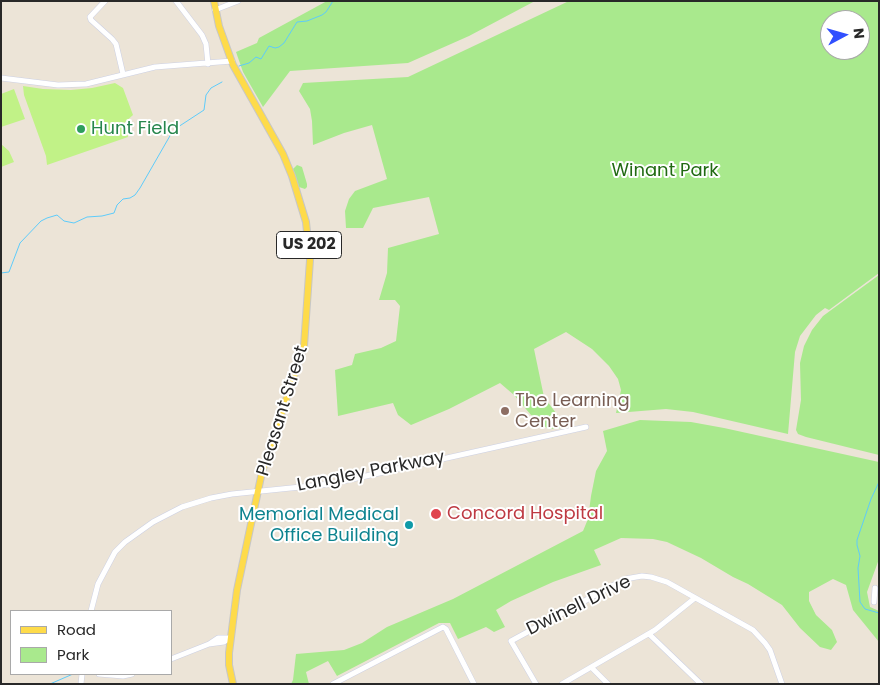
<!DOCTYPE html>
<style>
body{margin:0}
#map{position:relative;width:880px;height:685px;overflow:hidden;background:#ece4d7;font-family:Poppins,sans-serif}
canvas{display:block}
.frame{position:absolute;inset:0;border:2px solid #282828;pointer-events:none}
.legend{position:absolute;left:10px;top:610px;width:162px;height:65px;box-sizing:border-box;background:#fff;border:1px solid #a9a9a9;margin:0;padding:6px 9px;list-style:none;font-size:15px;color:#282828}
.legend li{display:flex;align-items:center;gap:10px;height:25px}
.legend b{width:25px;border:1px solid #a9a9a9}
.north{position:absolute;left:820px;top:10px;width:50px;height:50px;box-sizing:border-box;background:#fff;border:1px solid #a9a9a9;border-radius:50%;rotate:84deg;font-size:14px;font-weight:700;line-height:20px;text-align:center;color:#282828}
.north::after{content:'';display:block;margin:auto;width:18px;height:22px;background:#3150ff;clip-path:polygon(50% 0,100% 100%,50% 72%,0 100%)}
</style>
<div id="map">
<canvas width="880" height="685"></canvas>
<div class="frame"></div>
<ul class="legend">
<li><b style="height:6px;background:#fedb4a"></b>Road</li>
<li><b style="height:14px;background:#a9e98d"></b>Park</li>
</ul>
<div class="north">N</div>
</div>
<script>
const ctx = document.querySelector('canvas').getContext('2d');
ctx.lineJoin = 'round';
function paint(path, color) { ctx.fillStyle = color; ctx.fill(path, 'evenodd'); }
const toPath = rows => new Path2D(rows.map(r => 'M' + r).join(''));
function trace(path, color, width, dash) { ctx.strokeStyle = color; ctx.lineWidth = width; ctx.lineCap = dash ? 'butt' : 'round'; ctx.setLineDash(dash || []); ctx.stroke(path); }
function drawText(font, color, halo, rows, align = 'center') {
  ctx.font = font + ' Poppins,sans-serif'; ctx.lineWidth = 4; ctx.setLineDash([]); ctx.textBaseline = 'middle'; ctx.strokeStyle = halo; ctx.fillStyle = color; for (const [text, x, y, turn = 0] of rows) {
    ctx.save(); ctx.translate(x, y); ctx.rotate((+turn || 0) * Math.PI / 180); ctx.textAlign = isNaN(turn) ? turn : align; if (halo) ctx.strokeText(text, 0, 0); ctx.fillText(text, 0, 0); ctx.restore();
  }
}
const green = toPath([
 [327,1,535,1,469,36,408,63,290,71,263,107,243,72,236,52,257,43,259,38],
 [569,1,879,1,879,273,829,310,825,308,816,315,800,336,795,352,788,434,693,412,666,409,616,413,621,390,618,379,609,366,592,349,566,332,534,349,544,397,562,421,563,428,549,429,537,422,514,395,500,383,449,409,411,425,398,415,393,403,338,416,335,370,352,365,355,354,381,348,396,341,400,306,395,300,379,300,387,273,388,248,439,234,429,197,373,208,363,228,346,228,345,211,349,199,355,191,387,179,372,125,344,133,313,145,312,121,310,109,299,91,303,83,408,77],
 [830,20,860,20,860,50,830,50],
 [297,165,302,167,307,184,307,187,305,189,299,187,293,169],
 [879,275,879,455,806,437,798,434,796,430,801,400,800,363,804,346,812,330,823,316],
 [640,420,691,422,724,428,879,462,879,559,867,592,870,607,879,611,879,642,853,610,846,585,833,579,809,592,809,601,816,615,832,630,837,642,831,650,820,647,800,628,782,605,748,584,733,577,701,558,667,542,653,539,621,538,594,550,601,565,553,582,511,601,496,610,505,627,494,632,486,627,458,639,450,623,439,623,337,676,328,661,306,672,309,684,291,684,293,680,296,654,344,650,362,643,387,627,453,599,583,531,588,519,591,496,596,471,607,451,603,431]
]);
const pitch = toPath([
 [115,83,123,88,133,115,124,123,128,137,47,165,46,156,24,95,23,86,43,89,71,90,92,88],
 [14,89,25,119,1,127,1,94],
 [1,144,9,151,14,162,1,167]
]);
const stream = toPath([
 [239,66,249,63,256,57,261,59,269,46,275,48,279,47,284,43,297,22,307,21,322,15,326,12,333,1],
 [1,273,9,272,20,243,41,221,47,218,57,215,64,221,74,223,87,217,102,216,114,213,117,205,123,199,130,198,135,195,140,188,171,134,178,127,204,110,206,95,211,88,222,82],
 [879,482,871,499,857,540,857,545,860,556,858,568,860,602,865,609,879,613],
 [50,684,73,674],
 [878,684,879,683]
]);
const minor = toPath([
 [105,1,90,17,91,20,112,39,116,44,123,74],
 [176,1,202,35,206,44,208,64],
 [215,10,238,1],
 [1,78,58,85,86,84,155,67,232,61],
 [874,602,875,588],
 [91,611,98,584,115,552,125,542,153,522,182,507,211,498,232,494,330,484,586,427],
 [649,634,701,684],
 [209,644,224,642,230,638],
 [171,659,209,644,218,638,230,638],
 [592,668,608,684],
 [99,674,123,676,132,674],
 [81,684,82,674],
 [333,684,443,627,446,629,474,684],
 [536,684,511,641,625,579,642,576,651,577,667,582,753,630,765,643,770,650,782,684],
 [562,684,655,630,695,598]
]);
const major = toPath([
 [214,1,219,26,233,65,283,154,292,176,306,222,310,260,304,346,262,472,237,590,229,653,229,665,233,684]
]);
const markers = [
 [81,129,5,"#2e9e5b"],
 [505,411,5,"#8d6e63"],
 [436,514,6,"#e0444e"],
 [409,525,5,"#0f9aa8"]
];
const shields = [
 [309,245,65]
];
const shieldNames = [
 ["US 202",309,245]
];
const leisureNames = [
 ["Hunt Field",91,129]
];
const parkNames = [
 ["Winant Park",665,171]
];
const educationNames = [
 ["The Learning",515,401],
 ["Center",515,422]
];
const streetNames = [
 ["Pleasant Street",283,411,-73],
 ["Langley Parkway",371,472,-11],
 ["Dwinell Drive",579,606,-26]
];
const healthNames = [
 ["Concord Hospital",447,514]
];
const cultureNames = [
 ["Memorial Medical",399,515],
 ["Office Building",399,536]
];
paint(green, '#a9e98d');
paint(pitch, '#c1f287');
trace(stream, '#5ecbfa', 1);
trace(minor, '#ccd0e3', 6);
trace(major, '#c7c7c7', 8);
trace(minor, '#fff', 5);
trace(major, '#fedb4a', 6);
for (const [x, y, r, color] of markers) { const dot = new Path2D(); dot.arc(x, y, r, 0, 2 * Math.PI); ctx.fillStyle = color; ctx.fill(dot); trace(dot, '#fff', 2); }
for (const [x, y, w] of shields) { const box = new Path2D(); box.roundRect(x - w / 2, y - 13.5, w, 27, 4); ctx.fillStyle = '#fff'; ctx.fill(box); trace(box, '#282828', 1); }
drawText('bold 16px', '#282828', null, shieldNames);
drawText('18px', '#27864d', '#fff', leisureNames, 'left');
drawText('18px', '#216a12', '#fff', parkNames);
drawText('18px', '#785e54', '#fff', educationNames, 'left');
drawText('18px', '#282828', '#fff', streetNames);
drawText('18px', '#be3a42', '#fff', healthNames, 'left');
drawText('18px', '#0d838f', '#fff', cultureNames, 'right');
</script>
